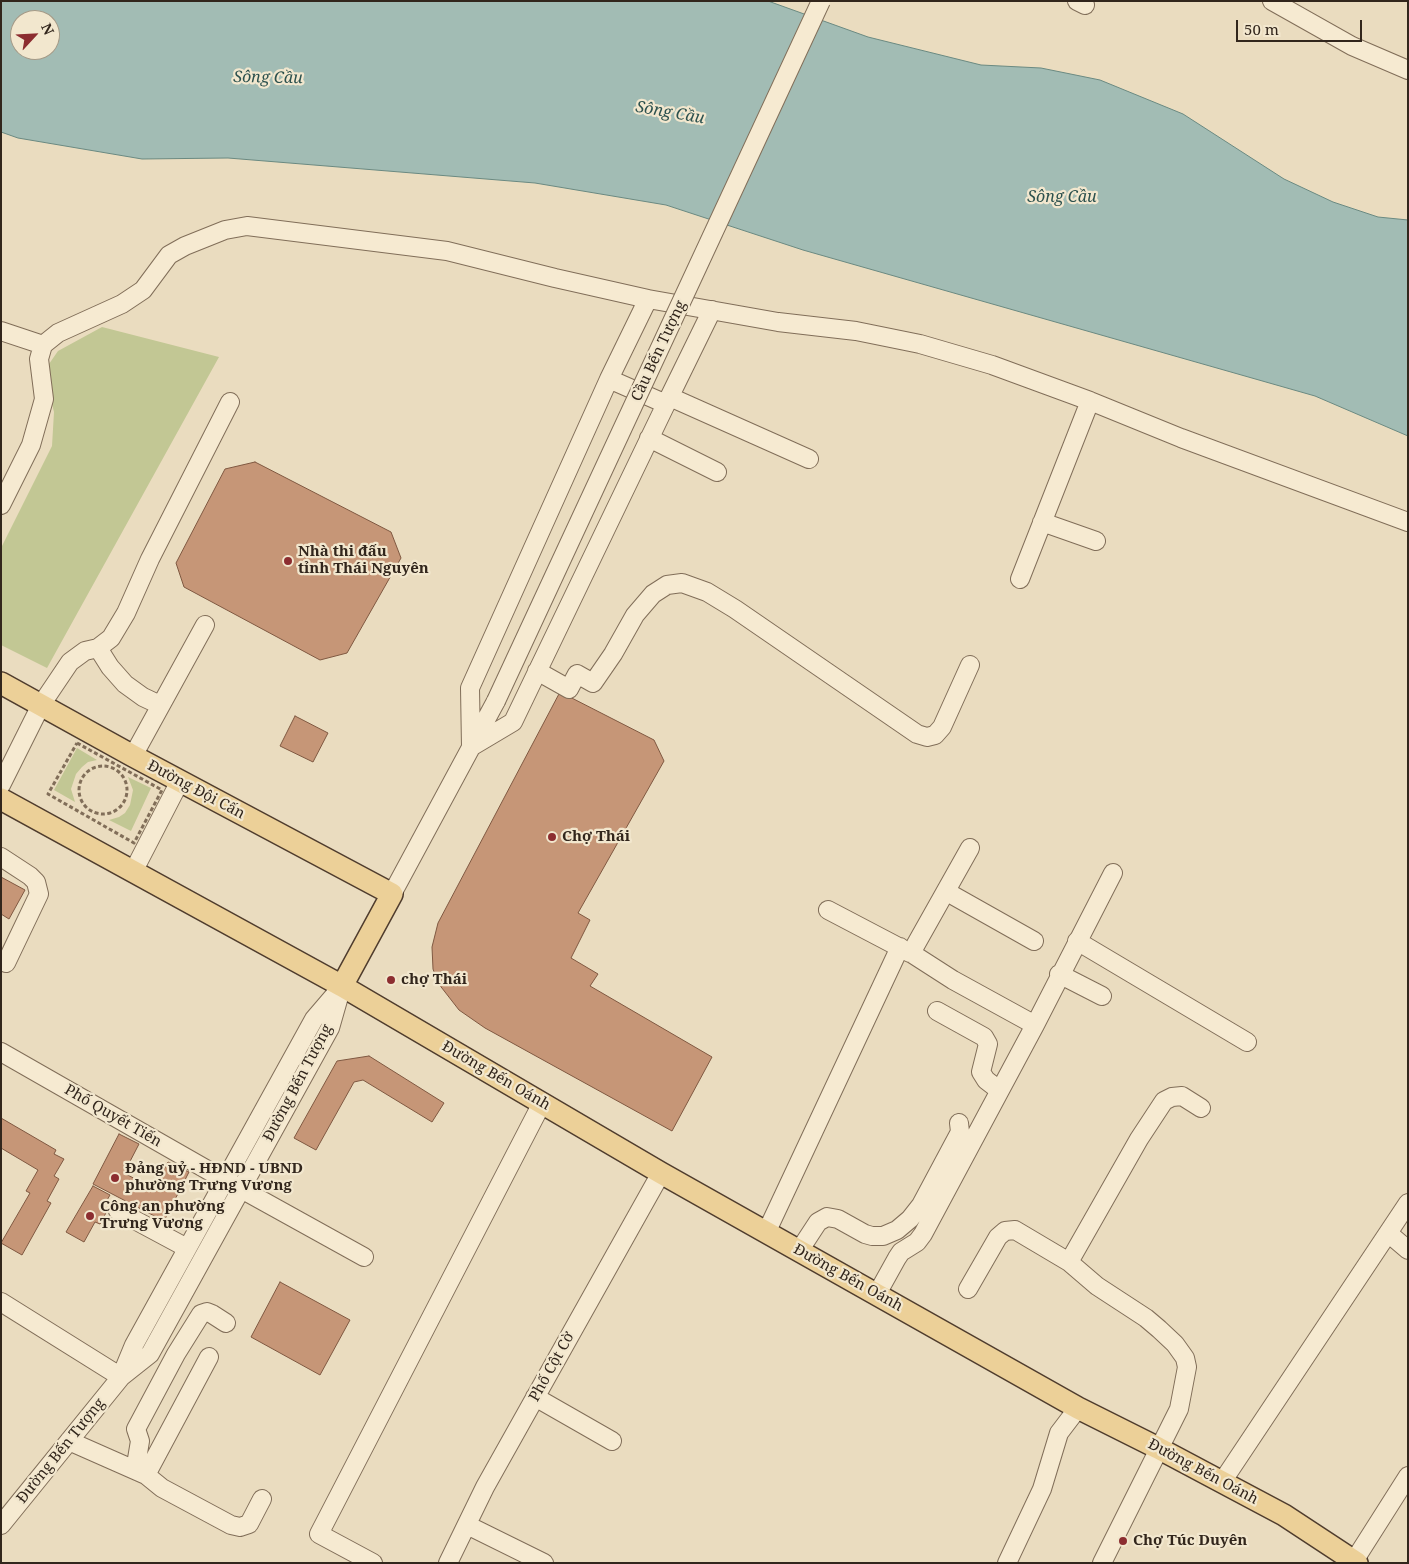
<!DOCTYPE html>
<meta charset="utf-8">
<style>
body{margin:0}
#map{position:relative;width:1409px;height:1564px;overflow:hidden;background:#eadcbf;font-family:"Noto Serif",serif}
canvas{display:block}
.frame{position:absolute;inset:0;border:2px solid #32261c;pointer-events:none}
.north{position:absolute;left:10px;top:10px;width:50px;height:50px;box-sizing:border-box;background:#f2e7ce;border:1px solid #a59a87;border-radius:50%;rotate:65deg;font-size:14px;font-weight:700;line-height:20px;text-align:center;color:#32261c}
.north::after{content:'';display:block;margin:auto;width:18px;height:22px;background:#8c2d30;clip-path:polygon(50% 0,100% 100%,50% 72%,0 100%)}
.scale{position:absolute;left:1236px;top:20px;width:126px;height:22px;box-sizing:border-box;border:2px solid #32261c;border-top:0;padding-left:6px;font-size:15px;line-height:18px;white-space:nowrap;color:#32261c;-webkit-text-stroke:4px #f2e7ce;paint-order:stroke}
</style>
<div id="map">
<canvas width="1409" height="1564"></canvas>
<div class="frame"></div>
<div class="north">N</div>
<div class="scale">50 m</div>
</div>
<script>
const ctx = document.querySelector('canvas').getContext('2d');
ctx.lineJoin = 'round';
function paint(path, color) { ctx.fillStyle = color; ctx.fill(path, 'evenodd'); }
const toPath = rows => new Path2D(rows.map(r => 'M' + r).join(''));
function trace(path, color, width, dash) { ctx.strokeStyle = color; ctx.lineWidth = width; ctx.lineCap = dash ? 'butt' : 'round'; ctx.setLineDash(dash || []); ctx.stroke(path); }
function drawText(font, color, halo, rows, align = 'center') {
  ctx.font = font + ' "Noto Serif",serif'; ctx.lineWidth = 4.5; ctx.setLineDash([]); ctx.textBaseline = 'middle'; ctx.strokeStyle = halo; ctx.fillStyle = color; for (const [text, x, y, turn = 0] of rows) {
    ctx.save(); ctx.translate(x, y); ctx.rotate((+turn || 0) * Math.PI / 180); ctx.textAlign = isNaN(turn) ? turn : align; if (halo) ctx.strokeText(text, 0, 0); ctx.fillText(text, 0, 0); ctx.restore();
  }
}
const green = toPath([
 [102,327,219,357,47,668,1,645,1,548,52,446,54,412,47,384,49,364,58,351],
 [77,748,97,760,88,762,82,767,76,774,71,789,75,802,54,790],
 [128,777,151,788,131,831,109,820,119,817,125,813,130,805,133,790]
]);
const water = toPath([
 [1,1,768,1,868,37,981,65,1041,68,1100,80,1183,114,1284,179,1333,202,1378,217,1408,220,1408,436,1315,396,803,250,666,205,535,183,228,158,142,159,18,138,1,132,1,1],
 [20,20,50,20,50,50,20,50,20,20]
]);
const building = toPath([
 [255,462,391,532,401,558,347,653,320,660,184,587,176,563,225,469,255,462],
 [560,692,654,740,664,761,578,913,590,920,571,958,598,974,590,986,712,1057,672,1131,485,1028,459,1010,438,983,433,969,432,947,438,923,560,692],
 [295,716,328,733,313,762,280,746,295,716],
 [1,877,25,890,9,919,1,914,1,877],
 [369,1056,444,1103,432,1122,363,1080,354,1082,316,1150,294,1138,337,1061,369,1056],
 [1,1118,56,1150,54,1154,64,1159,54,1176,59,1179,47,1201,51,1203,22,1255,1,1243,30,1193,26,1191,38,1170,1,1148,1,1118],
 [119,1134,139,1144,124,1173,154,1189,168,1162,189,1172,164,1221,93,1184,119,1134],
 [93,1186,110,1195,103,1207,108,1209,100,1224,95,1222,84,1242,66,1232,93,1186],
 [280,1282,350,1320,320,1375,251,1337,280,1282]
]);
const path = toPath([
 [77,743,162,790,134,843,48,794,77,743],
 '79 790a24 24 0 1 1 48 0a24 24 0 1 1-48 0Z'
]);
const minor = toPath([
 [1077,1,1085,5],
 [1272,1,1352,46,1408,70],
 [1,331,43,345],
 [609,379,666,404,513,722,471,747,470,688,609,379],
 [609,379,648,299],
 [670,397,809,459],
 [666,404,712,310],
 [649,438,717,472],
 [1,505,31,445,44,399,39,359,43,345,58,333,122,304,143,290,169,255,185,246,225,230,247,226,447,251,555,278,648,299,778,322,856,331,920,344,992,365,1090,401,1181,438,1408,522],
 [1042,522,1096,541],
 [1020,579,1090,401],
 [98,648,110,667,125,684,143,697,160,705],
 [537,671,569,689,577,674,593,683,613,654,635,615,653,594,667,585,682,583,707,592,735,609,917,734,927,737,935,735,942,727,970,665],
 [133,756,205,625],
 [1,785,41,705,70,662,85,651,98,648,111,638,126,613,150,559,230,402],
 [970,848,911,953,953,980,1035,1025],
 [1,857,30,876,36,882,39,894,6,963],
 [133,872,180,781],
 [947,892,1034,941],
 [392,894,496,701],
 [828,910,910,953],
 [1077,941,1247,1042],
 [1059,974,1102,996],
 [937,1011,984,1037,988,1044,981,1072,986,1080,999,1090],
 [1,1052,225,1180,364,1257],
 [118,1211,187,1248],
 [766,1233,900,947],
 [1388,1233,1408,1250],
 [799,1251,818,1222,827,1217,838,1219,865,1234,872,1236,883,1236,897,1230,910,1219,921,1205,960,1132,959,1123],
 [968,1289,998,1237,1005,1231,1015,1230,1069,1262],
 [877,1294,897,1258,901,1252,917,1242,923,1234,1035,1025,1113,873],
 [1,1302,121,1377],
 [122,1374,134,1345,314,1019,338,991],
 [535,1397,612,1441],
 [69,1441,146,1475,162,1488,231,1525,240,1527,249,1524,262,1499],
 [146,1475,137,1459,140,1441,136,1429,176,1354,201,1314,207,1312,212,1314,226,1323],
 [146,1475,209,1357],
 [1222,1482,1408,1203],
 [1,1525,121,1377,150,1354,330,1028,342,986],
 [467,1525,544,1563],
 [1354,1561,1408,1476],
 [373,1563,319,1534,542,1103],
 [448,1563,485,1487,661,1173],
 [1007,1563,1042,1489,1059,1433,1078,1408],
 [1102,1563,1179,1409,1187,1367,1185,1358,1175,1344,1159,1329,1146,1318,1097,1286,1069,1262,1139,1139,1164,1101,1172,1097,1182,1096,1201,1108]
]);
const major = toPath([
 [1,683,133,756,392,894,342,986],
 [1,799,342,986,661,1173,1078,1408,1158,1448,1284,1515,1357,1563]
]);
const minorBridge = toPath([
 [496,701,821,1]
]);
const markers = [
 [288,561,5,"#8c2d30"],
 [552,837,5,"#8c2d30"],
 [391,980,5,"#8c2d30"],
 [115,1178,5,"#8c2d30"],
 [90,1216,5,"#8c2d30"],
 [1123,1541,5,"#8c2d30"]
];
const streetNames = [
 ["Cầu Bến Tượng",659,351,-65],
 ["Đường Đội Cấn",196,790,28],
 ["Đường Bến Oánh",496,1076,30],
 ["Đường Bến Tượng",298,1083,-62],
 ["Phố Quyết Tiến",113,1116,30],
 ["Đường Bến Oánh",848,1278,29],
 ["Phố Cột Cờ",552,1367,-61],
 ["Đường Bến Tượng",61,1451,-51],
 ["Đường Bến Oánh",1203,1472,28]
];
const poiNames = [
 ["Nhà thi đấu",298,552],
 ["tỉnh Thái Nguyên",298,569],
 ["Chợ Thái",562,837],
 ["chợ Thái",401,980],
 ["Đảng uỷ - HĐND - UBND",125,1169],
 ["phường Trưng Vương",125,1186],
 ["Công an phường",100,1207],
 ["Trưng Vương",100,1224],
 ["Chợ Túc Duyên",1133,1541]
];
const waterNames = [
 ["Sông Cầu",268,78,1],
 ["Sông Cầu",670,113,10],
 ["Sông Cầu",1062,197]
];
paint(green, '#c2c794');
paint(water, '#a2bcb4');
trace(water, '#6a8981', 1);
paint(building, '#c69677');
trace(building, '#7f5841', 1);
trace(minor, '#816e59', 20);
trace(major, '#4f3c2d', 24);
trace(path, '#816e59', 3, [4, 2.5]);
trace(minor, '#f6ead1', 18);
trace(major, '#ecd098', 21);
trace(minorBridge, '#816e59', 20, []);
trace(minorBridge, '#f6ead1', 18);
for (const [x, y, r, color] of markers) { const dot = new Path2D(); dot.arc(x, y, r, 0, 2 * Math.PI); ctx.fillStyle = color; ctx.fill(dot); trace(dot, '#f2e7ce', 2); }
drawText('15px', '#32261c', '#f2e7ce', streetNames);
drawText('bold 15px', '#32261c', '#f2e7ce', poiNames, 'left');
drawText('italic 16px', '#2c514e', '#f2e7ce', waterNames);
</script>
